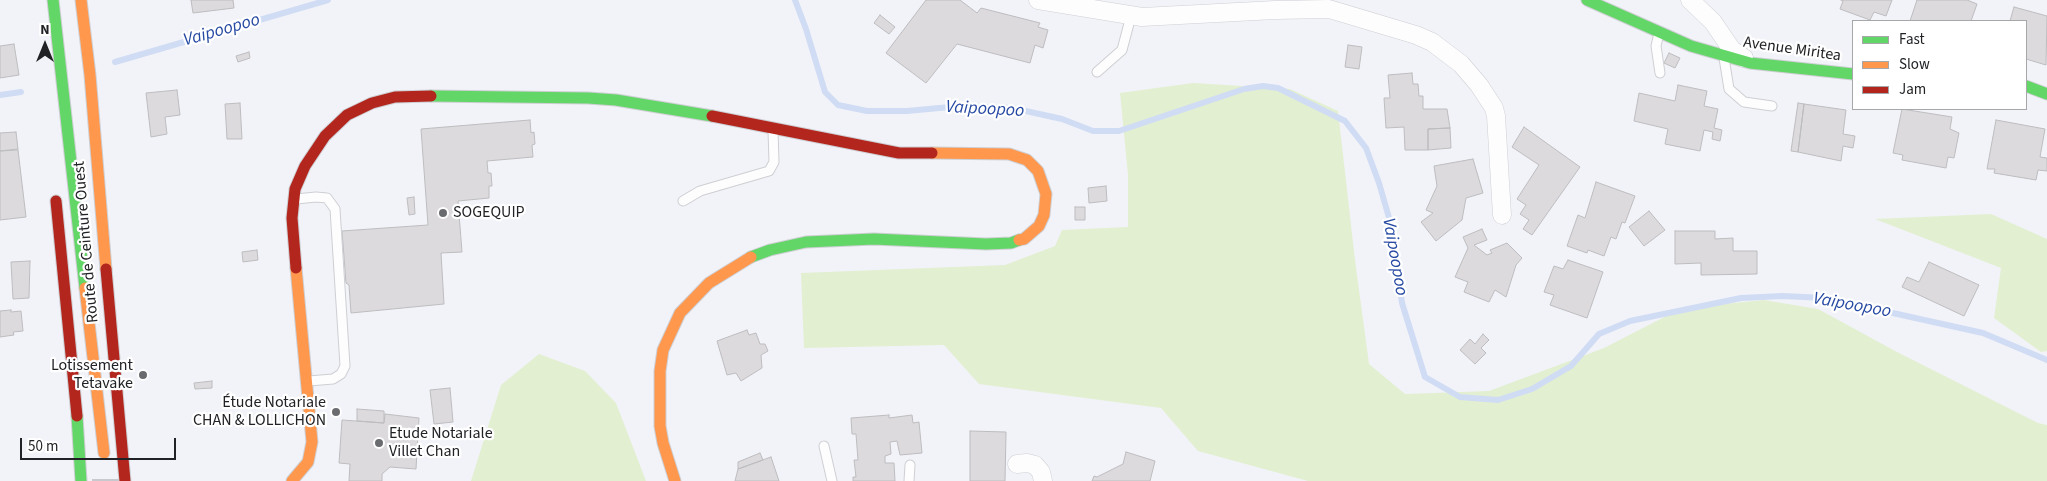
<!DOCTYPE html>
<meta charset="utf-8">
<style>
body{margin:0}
#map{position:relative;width:2047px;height:481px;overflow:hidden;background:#f2f3f8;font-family:"Source Sans 3",sans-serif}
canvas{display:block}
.legend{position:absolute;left:1852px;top:20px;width:175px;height:90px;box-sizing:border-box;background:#fff;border:1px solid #a6a7a8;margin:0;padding:6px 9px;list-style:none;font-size:15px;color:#202225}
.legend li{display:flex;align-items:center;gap:10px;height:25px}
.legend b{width:25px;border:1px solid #a6a7a8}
.north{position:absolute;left:20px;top:20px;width:50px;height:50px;-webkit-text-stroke:4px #fff;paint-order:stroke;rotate:0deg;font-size:14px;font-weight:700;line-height:20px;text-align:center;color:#202225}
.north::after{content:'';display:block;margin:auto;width:18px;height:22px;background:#202225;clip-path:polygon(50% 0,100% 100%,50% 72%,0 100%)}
.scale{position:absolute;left:20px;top:438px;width:156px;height:22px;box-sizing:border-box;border:2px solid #202225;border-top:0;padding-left:6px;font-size:15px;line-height:18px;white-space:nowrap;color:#202225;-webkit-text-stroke:4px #fff;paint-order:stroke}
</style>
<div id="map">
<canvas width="2047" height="481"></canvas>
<ul class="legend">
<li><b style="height:6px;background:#63d668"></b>Fast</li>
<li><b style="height:6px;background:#ff974d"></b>Slow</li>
<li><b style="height:6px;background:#b3261e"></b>Jam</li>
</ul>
<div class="north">N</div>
<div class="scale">50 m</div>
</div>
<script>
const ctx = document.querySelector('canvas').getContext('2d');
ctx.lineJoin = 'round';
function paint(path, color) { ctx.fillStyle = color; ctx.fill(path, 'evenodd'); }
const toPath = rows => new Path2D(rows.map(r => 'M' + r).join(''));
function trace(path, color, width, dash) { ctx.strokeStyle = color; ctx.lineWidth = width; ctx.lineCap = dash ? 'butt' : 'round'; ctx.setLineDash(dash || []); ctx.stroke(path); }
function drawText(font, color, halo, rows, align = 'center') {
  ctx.font = font + ' "Source Sans 3",sans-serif'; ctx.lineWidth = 4.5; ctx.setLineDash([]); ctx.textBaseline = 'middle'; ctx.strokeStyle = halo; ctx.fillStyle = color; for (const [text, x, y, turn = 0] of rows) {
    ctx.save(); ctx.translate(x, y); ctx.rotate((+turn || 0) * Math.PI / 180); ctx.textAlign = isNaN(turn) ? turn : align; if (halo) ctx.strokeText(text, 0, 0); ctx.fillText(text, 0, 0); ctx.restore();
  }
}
const green = toPath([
 [1193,83,1290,89,1338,111,1355,260,1369,364,1405,394,1489,391,1604,348,1682,308,1764,300,1818,309,1897,352,2038,423,2047,425,2047,481,1308,481,1198,451,1161,408,979,384,944,345,804,348,801,273,1005,265,1055,246,1062,230,1128,227,1128,175,1120,93],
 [1991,214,2047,239,2047,351,2041,352,1994,318,2001,268,1875,219],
 [539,354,585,371,616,403,646,481,471,481,501,385]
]);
const stream = toPath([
 [795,0,806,29,825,92,838,105,867,111,907,111,961,106,1012,108,1062,119,1093,131,1119,131,1244,89,1263,86,1278,88,1345,121,1366,148,1379,183,1392,228,1402,303,1425,377,1460,397,1498,400,1532,389,1571,366,1599,334,1630,321,1741,298,1782,296,1825,298,1983,333,2047,360],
 [115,62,328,0],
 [0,95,21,92]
]);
const building = toPath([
 [191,0,233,0,234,8,193,13,191,0],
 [926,0,960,0,977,13,981,8,1040,23,1038,27,1048,30,1043,48,1035,45,1030,63,957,44,926,83,886,53,926,0],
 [1841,0,1892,0,1886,16,1874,12,1870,20,1840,9,1843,1,1841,0],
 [1917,0,1967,0,1977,4,1971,21,1910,21,1917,0],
 [2014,7,2047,16,2046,65,2026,59,2026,21,2010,21,2014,7],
 [880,15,895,27,889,34,874,23,880,15],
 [14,44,19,75,0,78,0,46,14,44],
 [1348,45,1362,47,1359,69,1345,67,1348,45],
 [249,52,250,58,238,62,236,56,249,52],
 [1669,53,1680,58,1675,68,1664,63,1669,53],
 [1412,73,1413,84,1418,84,1419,96,1423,96,1423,109,1447,109,1450,128,1428,129,1428,150,1405,150,1404,127,1386,128,1384,98,1390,98,1388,75,1412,73],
 [1678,85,1707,91,1704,106,1718,109,1714,128,1722,130,1720,141,1712,139,1713,132,1704,130,1700,151,1665,144,1668,129,1634,121,1639,93,1675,101,1678,85],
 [177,90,180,115,165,117,167,134,151,137,146,93,177,90],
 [240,103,242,139,227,139,225,104,240,103],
 [1798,103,1804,104,1798,152,1791,151,1798,103],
 [1804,104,1846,110,1843,134,1855,136,1853,148,1843,146,1841,161,1798,152,1804,104],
 [1902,109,1952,117,1950,129,1959,133,1954,158,1948,157,1946,168,1902,160,1903,155,1893,153,1902,109],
 [530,120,531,133,534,132,535,144,532,145,533,157,487,161,488,173,491,173,492,186,489,186,489,198,458,201,462,252,441,253,444,304,351,313,349,285,346,283,342,231,428,225,421,129,530,120],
 [1996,120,2045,129,2040,157,2047,158,2047,171,2038,170,2036,180,1994,173,1995,169,1987,169,1996,120],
 [1524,127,1580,167,1532,235,1523,229,1529,220,1520,214,1526,205,1517,199,1539,165,1512,147,1524,127],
 [1450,128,1451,148,1428,150,1428,129,1450,128],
 [16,132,18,149,0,151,0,133,16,132],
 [18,150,26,217,0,220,0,151,18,150],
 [1473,159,1483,193,1466,198,1462,220,1436,241,1421,222,1433,213,1426,210,1437,186,1434,166,1473,159],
 [1596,182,1635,196,1625,223,1622,222,1616,239,1611,237,1604,256,1588,250,1587,253,1567,246,1578,215,1585,218,1596,182],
 [1106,186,1107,201,1089,203,1088,188,1106,186],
 [414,197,415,214,409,215,407,198,414,197],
 [1075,207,1085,207,1085,220,1075,220,1075,207],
 [1649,211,1665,230,1644,246,1629,227,1649,211],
 [1482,229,1487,240,1474,245,1487,255,1492,253,1490,250,1507,243,1522,258,1516,265,1506,297,1495,290,1489,302,1464,292,1468,282,1455,277,1468,248,1463,237,1482,229],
 [1675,231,1715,231,1715,239,1733,238,1733,251,1757,251,1757,274,1701,275,1701,263,1675,264,1675,231],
 [257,250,258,260,243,262,242,252,257,250],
 [1568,260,1603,272,1587,318,1550,305,1554,295,1544,292,1554,266,1563,269,1568,260],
 [30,261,29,298,13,299,11,262,30,261],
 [1929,262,1979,285,1964,316,1902,287,1907,277,1919,282,1929,262],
 [11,310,11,312,21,311,23,331,13,332,14,335,0,337,0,311,11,310],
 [747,330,749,335,756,333,760,344,765,344,768,351,761,355,762,368,741,381,736,373,727,375,717,341,747,330],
 [1483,334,1489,340,1481,348,1486,353,1475,364,1460,350,1470,339,1475,344,1483,334],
 [212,381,212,388,195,389,194,383,212,381],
 [450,388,453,422,434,424,430,390,450,388],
 [357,409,384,411,384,423,357,421,357,409],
 [385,414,419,418,416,469,390,467,382,474,382,481,349,481,350,464,339,463,342,420,384,423,385,414],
 [889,415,889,418,912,415,913,423,919,422,922,453,900,455,897,441,890,442,891,454,885,456,885,463,894,463,895,481,853,481,853,477,856,477,854,460,858,460,856,434,852,434,851,418,889,415],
 [970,431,1006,432,1005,481,970,481,970,431],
 [1126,452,1155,461,1150,481,1092,481,1094,476,1097,477,1123,464,1126,452],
 [760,453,763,460,738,469,738,462,760,453],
 [771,457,779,481,735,481,738,469,771,457]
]);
const primaryTunnel = toPath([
 [106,479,106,481]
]);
const lane = toPath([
 [1659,33,1656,46,1660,73],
 [1724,58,1729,89,1744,102,1772,106],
 [1097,72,1122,50,1131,16],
 [296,199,316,197,327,198,335,209,345,366,341,374,333,379,309,381],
 [683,201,700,191,769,171,774,162,773,131],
 [824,446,832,481],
 [909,481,910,465]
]);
const street = toPath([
 [1038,0,1142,17,1275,10,1329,9,1416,35,1432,42,1461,64,1479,85,1494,108,1496,116,1502,215],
 [1690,0,1713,22,1732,50,1744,58],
 [1017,464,1027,463,1035,465,1041,472,1043,481]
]);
const fast = toPath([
 [53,0,85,288],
 [1587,0,1691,46,1750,63,1853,74],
 [2026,86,2047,94],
 [431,96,588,98,616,100,712,116],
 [751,257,770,250,806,242,874,239,986,244,1011,243,1019,240],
 [77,416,81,481]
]);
const slow = toPath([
 [81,0,90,75,106,269],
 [932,153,1009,154,1027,160,1038,171,1046,194,1044,215,1039,226,1024,239,1019,240],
 [85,288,104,453],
 [292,481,308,462,312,442,296,268],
 [675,481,663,443,660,426,660,371,663,350,680,313,709,283,751,257]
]);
const jam = toPath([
 [712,116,899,153,932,153],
 [56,201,77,416],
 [296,268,292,218,295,189,305,166,325,136,347,115,372,103,395,97,431,96],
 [106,269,125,481]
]);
const markers = [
 [443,213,5,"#6a6b6f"],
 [143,375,5,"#6a6b6f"],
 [336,412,5,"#6a6b6f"],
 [379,443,5,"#6a6b6f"]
];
const streetNames = [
 ["Avenue Miritea",1792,50,8],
 ["Route de Ceinture Ouest",87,242,-95]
];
const poiNames = [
 ["SOGEQUIP",453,213],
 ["Lotissement",133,366,"right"],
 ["Tetavake",133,384,"right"],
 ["Étude Notariale",326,403,"right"],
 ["CHAN & LOLLICHON",326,421,"right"],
 ["Etude Notariale",389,434],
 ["Villet Chan",389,452]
];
const waterNames = [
 ["Vaipoopoo",222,31,-16],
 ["Vaipoopoo",985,110,3],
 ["Vaipoopoo",1394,257,80],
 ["Vaipoopoo",1852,306,10]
];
paint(green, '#e2efd1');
trace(stream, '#d0dcf4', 6);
paint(building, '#dcdadd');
trace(building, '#bdbcbf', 1);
trace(primaryTunnel, '#c8c9ce', 28, [28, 14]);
trace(lane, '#cecfd3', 11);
trace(street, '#cecfd3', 19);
trace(fast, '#cecfd3', 13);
trace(slow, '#cecfd3', 13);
trace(jam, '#cecfd3', 13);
trace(lane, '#fdfdfe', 9);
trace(street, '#fdfdfe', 18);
trace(fast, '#63d668', 11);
trace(slow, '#ff974d', 11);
trace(jam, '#b3261e', 11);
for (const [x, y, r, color] of markers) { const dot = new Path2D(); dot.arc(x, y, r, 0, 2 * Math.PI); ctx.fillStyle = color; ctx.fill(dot); trace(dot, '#fff', 2); }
drawText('16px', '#202225', '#fff', streetNames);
drawText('16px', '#202225', '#fff', poiNames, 'left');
drawText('italic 18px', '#2649a2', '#fff', waterNames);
</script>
